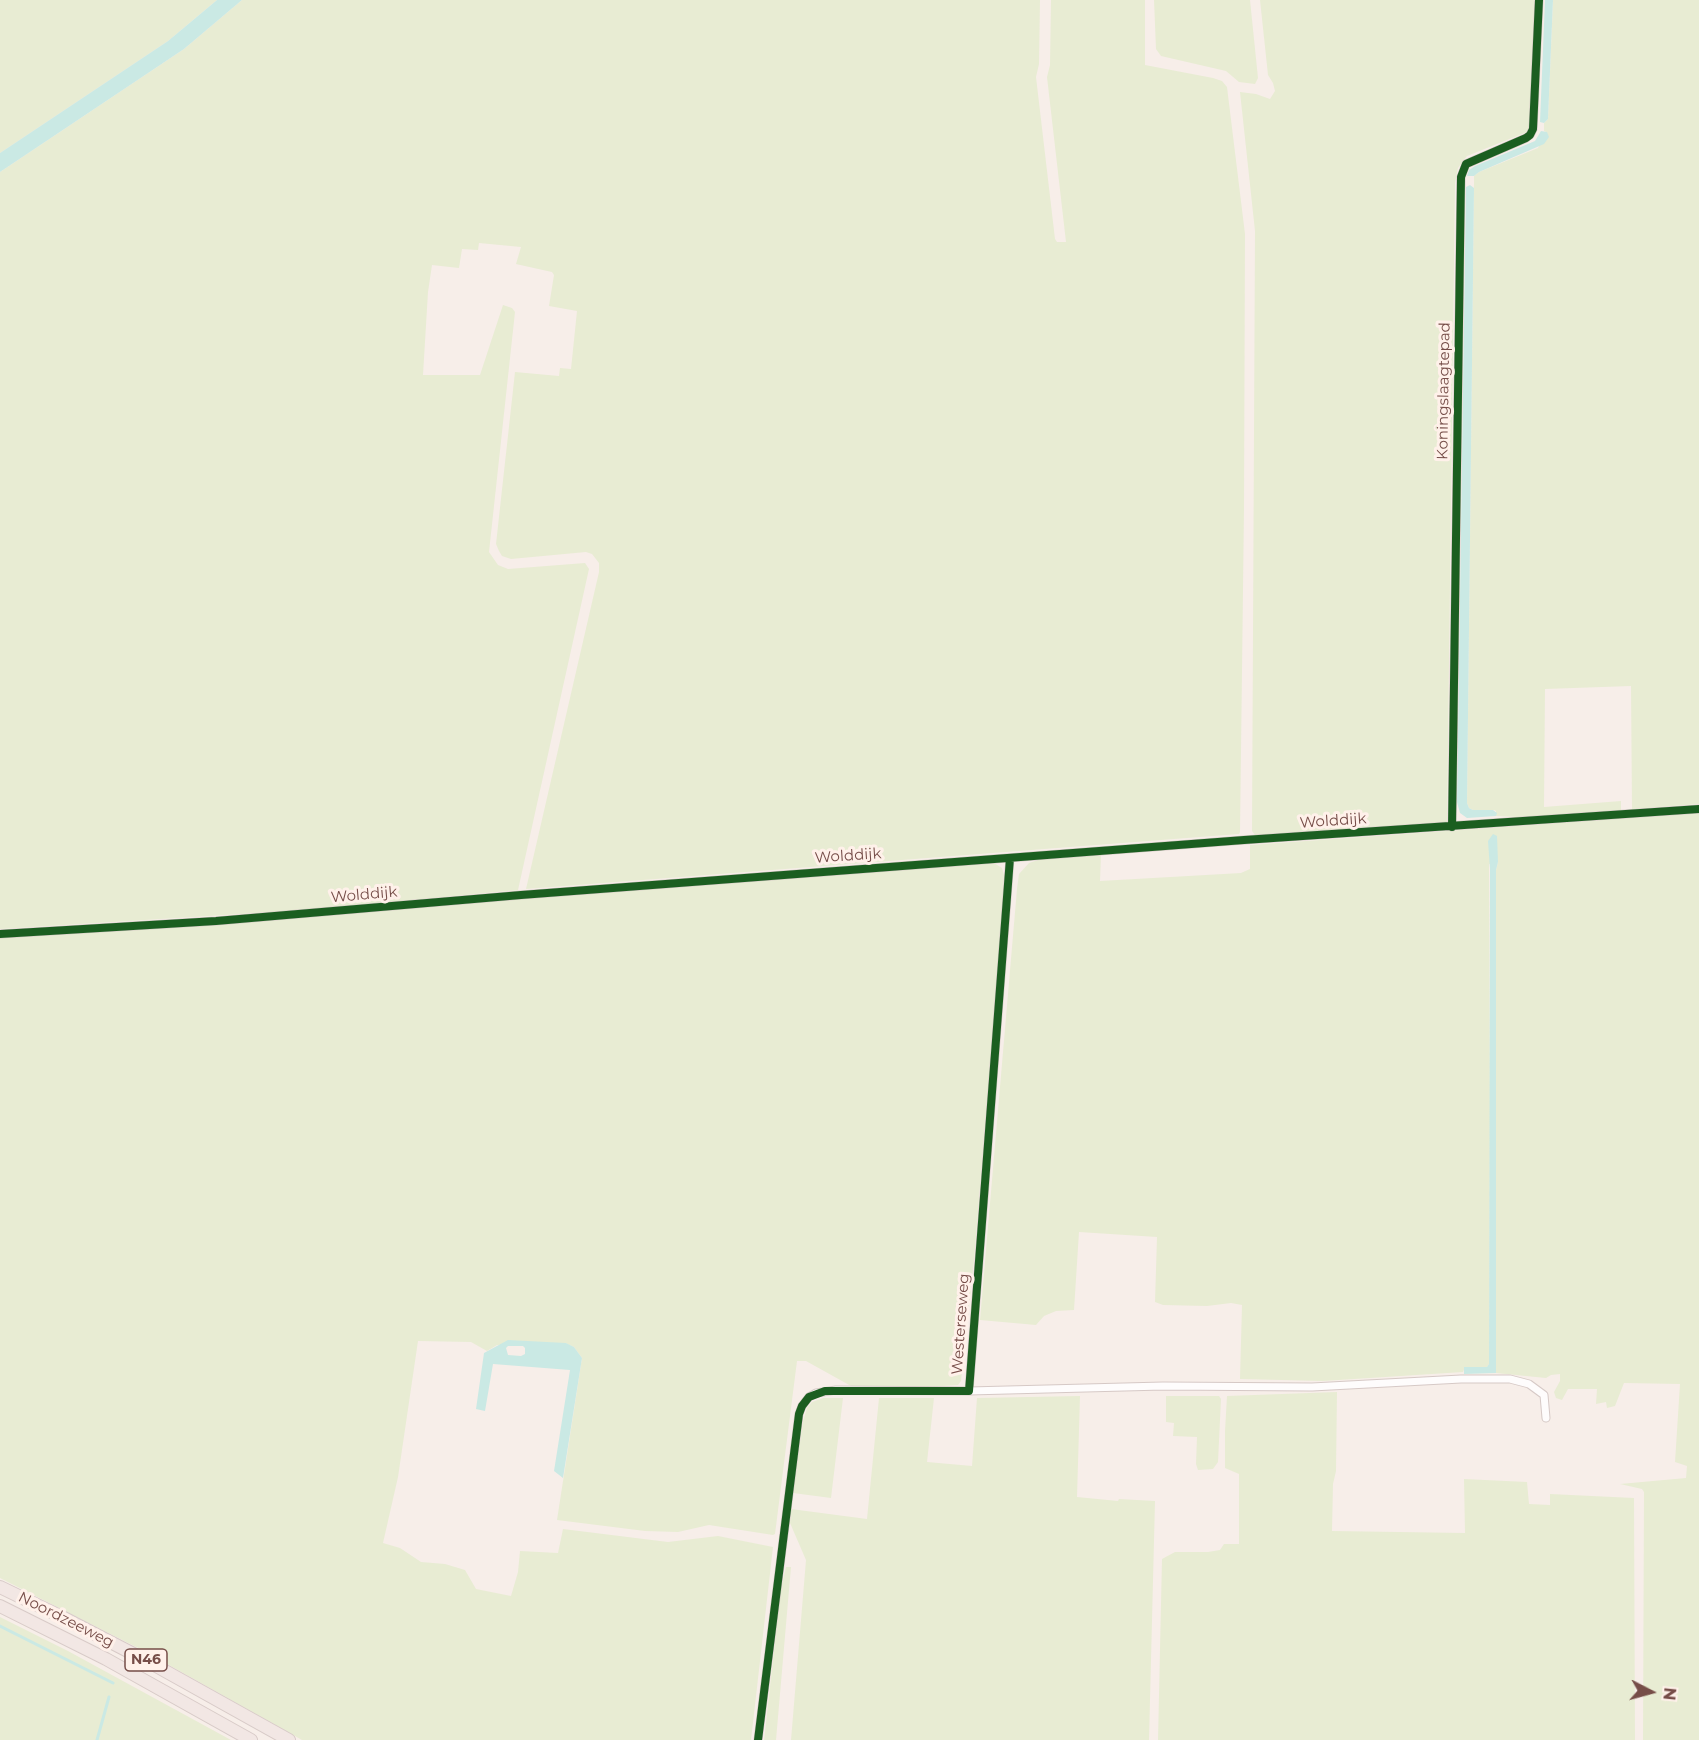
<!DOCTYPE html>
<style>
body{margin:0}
#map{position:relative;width:1699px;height:1740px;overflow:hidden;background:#f7eee9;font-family:Montserrat,sans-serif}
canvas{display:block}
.north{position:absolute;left:1621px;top:1662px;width:60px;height:60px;-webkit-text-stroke:4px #fff1ea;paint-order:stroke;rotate:96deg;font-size:16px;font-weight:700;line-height:24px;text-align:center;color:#764d48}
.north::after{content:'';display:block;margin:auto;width:21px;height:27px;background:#764d48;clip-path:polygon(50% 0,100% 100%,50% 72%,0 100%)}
</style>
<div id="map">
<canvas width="1699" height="1740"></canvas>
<div class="north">N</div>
</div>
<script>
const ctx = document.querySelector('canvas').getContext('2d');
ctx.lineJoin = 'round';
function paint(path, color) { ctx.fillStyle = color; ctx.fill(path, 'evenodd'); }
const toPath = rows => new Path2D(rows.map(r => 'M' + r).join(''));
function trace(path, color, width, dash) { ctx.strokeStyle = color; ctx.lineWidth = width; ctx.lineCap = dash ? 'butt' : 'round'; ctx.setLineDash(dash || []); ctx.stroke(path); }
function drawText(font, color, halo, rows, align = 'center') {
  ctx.font = font + ' Montserrat,sans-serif'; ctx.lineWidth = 6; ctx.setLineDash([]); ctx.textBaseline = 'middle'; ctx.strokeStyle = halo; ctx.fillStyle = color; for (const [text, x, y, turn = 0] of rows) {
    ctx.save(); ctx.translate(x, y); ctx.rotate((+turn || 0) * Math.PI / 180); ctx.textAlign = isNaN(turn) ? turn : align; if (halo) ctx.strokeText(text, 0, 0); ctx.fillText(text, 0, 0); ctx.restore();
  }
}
const green = toPath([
 [0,0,217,0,168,41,0,153],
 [242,0,1040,0,1039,64,1036,77,1055,239,1057,242,1066,242,1047,77,1050,65,1051,0,1145,0,1145,65,1213,78,1222,81,1227,87,1245,234,1244,509,1240,832,1239,834,526,889,599,572,599,563,592,554,586,552,511,559,502,556,499,551,496,544,515,372,559,376,560,368,571,369,577,311,549,306,554,275,552,272,516,264,521,247,479,243,478,250,462,249,459,268,432,265,428,292,423,375,480,375,503,305,512,308,515,312,489,552,498,565,508,569,585,563,589,569,518,890,305,910,0,929,0,172,184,49],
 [1154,0,1250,0,1258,78,1255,84,1239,82,1226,71,1161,56,1156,49],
 [1260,0,1536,0,1530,126,1527,132,1467,156,1458,168,1455,183,1447,822,1255,835,1252,831,1255,231,1240,92,1256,94,1270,99,1275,91,1273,83,1268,75],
 [1553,0,1699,0,1699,804,1632,809,1631,686,1545,689,1544,807,1621,801,1621,810,1520,817,1496,816,1496,811,1494,810,1473,810,1469,808,1467,803,1474,182,1474,176,1479,172,1538,148,1546,132,1544,131,1544,123,1548,119],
 [1699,813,1699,1740,1643,1740,1644,1492,1642,1489,1620,1484,1686,1478,1687,1466,1675,1462,1680,1384,1624,1383,1615,1406,1607,1408,1606,1402,1596,1404,1597,1389,1568,1389,1562,1400,1556,1398,1554,1392,1560,1381,1560,1374,1551,1375,1546,1378,1496,1373,1496,870,1498,862,1489,864,1490,1114,1489,1364,1487,1367,1465,1367,1463,1372,1323,1381,1240,1379,1242,1305,1231,1303,1207,1306,1163,1305,1155,1302,1157,1237,1079,1232,1074,1310,1056,1311,1044,1316,1036,1325,980,1320,1017,889,1019,874,1029,863,1041,859,1101,855,1100,881,1241,873,1250,869,1250,845],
 [994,863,1002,868,1004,875,1002,914,974,1261,961,1381,958,1385,927,1387,851,1386,806,1361,797,1361,775,1534,773,1535,709,1525,678,1532,645,1531,557,1520,582,1358,574,1347,565,1343,497,1345,487,1351,471,1342,418,1341,398,1477,383,1543,400,1548,421,1562,445,1564,465,1570,476,1589,511,1596,518,1572,520,1551,558,1553,563,1529,668,1542,718,1536,773,1547,751,1740,302,1740,144,1651,0,1578,0,937,618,889,965,864],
 [1337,1392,1336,1471,1333,1484,1332,1531,1465,1533,1464,1479,1527,1482,1529,1504,1550,1505,1550,1494,1634,1498,1635,1740,1158,1740,1162,1559,1175,1552,1208,1552,1220,1550,1224,1544,1239,1544,1239,1474,1225,1468,1225,1431,1227,1396],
 [1080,1396,1077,1497,1118,1501,1119,1499,1155,1501,1149,1740,791,1740,806,1560,790,1523,791,1509,867,1519,879,1398,934,1398,927,1462,972,1466,977,1398],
 [1166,1396,1219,1396,1221,1399,1218,1462,1213,1469,1198,1470,1196,1464,1197,1437,1173,1436,1174,1423,1166,1422],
 [823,1398,843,1398,831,1498,793,1493,803,1421,807,1408,812,1402],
 [786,1567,791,1567,776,1740,764,1740,781,1588],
 [0,1617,68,1651,231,1740,0,1740]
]);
const water = toPath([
 [217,0,242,0,184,49,0,172,0,153,168,41],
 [1545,0,1553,0,1548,119,1544,123,1540,122],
 [1541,131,1547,132,1549,137,1544,144,1479,172,1474,176,1467,176,1469,170,1475,166,1535,141],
 [1470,185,1474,188,1467,803,1469,808,1473,810,1493,810,1497,813,1496,816,1467,818,1460,813,1457,802,1466,187],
 [1493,834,1497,836,1498,862,1496,870,1496,1373,1464,1374,1464,1367,1487,1367,1489,1364,1490,869,1488,841],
 [508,1340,566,1343,574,1347,582,1358,563,1478,554,1471,570,1370,493,1364,485,1411,476,1409,484,1353],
 [508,1346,523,1346,525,1348,525,1354,521,1356,508,1355,506,1348]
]);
const stream = toPath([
 [0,1626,113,1683],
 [97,1740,109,1697]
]);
const minor = toPath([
 [1452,827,1461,177,1466,164,1526,138,1530,135,1533,129,1539,0],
 [0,934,216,921,521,895,1244,840,1699,809],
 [969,1391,1010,858],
 [758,1740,799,1414,802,1406,809,1397,816,1393,836,1390,969,1391,1163,1386,1312,1387,1461,1379,1510,1379,1529,1384,1544,1395,1546,1418]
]);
const trunk = toPath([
 [0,1587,64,1618,149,1662,289,1740],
 [0,1606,106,1659,251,1740]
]);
const cycleway = toPath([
 [1452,827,1461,177,1466,164,1526,138,1530,135,1533,129,1539,0],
 [0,934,216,921,521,895,1244,840,1699,809],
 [758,1740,799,1414,802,1406,809,1397,825,1391,969,1391,1010,858]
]);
const shields = [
 [146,1660,42]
];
const shieldNames = [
 ["N46",146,1660]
];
const streetNames = [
 ["Koningslaagtepad",1444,391,-89],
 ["Wolddijk",1333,821,-4],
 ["Wolddijk",848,856,-4],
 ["Wolddijk",364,895,-5],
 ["Westerseweg",961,1324,-86],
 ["Noordzeeweg",66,1620,27]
];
paint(green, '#e8ecd3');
paint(water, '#cae9e4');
trace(stream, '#cae9e4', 3);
trace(minor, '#d6c9c6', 9);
trace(trunk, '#d8cbc8', 14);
trace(minor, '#fefcfc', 7);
trace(trunk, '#f2e7e4', 12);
trace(cycleway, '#1b5e20', 8);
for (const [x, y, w] of shields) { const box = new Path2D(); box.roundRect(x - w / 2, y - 11, w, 22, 4.5); ctx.fillStyle = '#fff1ea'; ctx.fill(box); trace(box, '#764d48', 1.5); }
drawText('bold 14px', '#764d48', null, shieldNames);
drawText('15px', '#764d48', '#fff1ea', streetNames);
</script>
